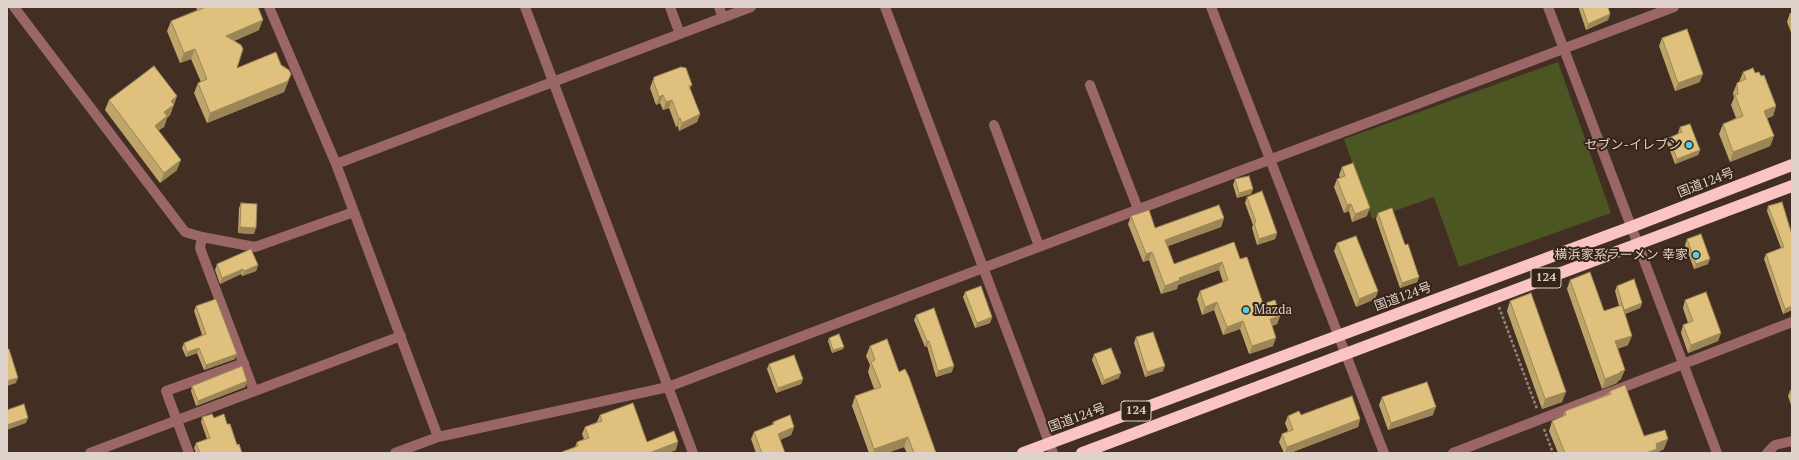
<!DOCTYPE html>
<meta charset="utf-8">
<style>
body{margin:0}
#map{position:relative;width:1799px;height:460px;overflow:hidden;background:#422e22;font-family:"PT Serif",serif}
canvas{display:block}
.frame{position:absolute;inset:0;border:8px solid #dfd2ca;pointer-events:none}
</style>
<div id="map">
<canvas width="1799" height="460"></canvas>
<div class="frame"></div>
</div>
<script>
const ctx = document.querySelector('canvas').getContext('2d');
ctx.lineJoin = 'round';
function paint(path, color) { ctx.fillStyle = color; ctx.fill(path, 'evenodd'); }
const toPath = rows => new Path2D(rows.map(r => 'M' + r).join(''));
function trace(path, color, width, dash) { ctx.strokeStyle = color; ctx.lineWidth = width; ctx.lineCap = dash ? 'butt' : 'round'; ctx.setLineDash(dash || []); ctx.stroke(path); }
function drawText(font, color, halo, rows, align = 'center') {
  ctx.font = font + ' "PT Serif","Noto Sans JP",serif'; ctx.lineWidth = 4; ctx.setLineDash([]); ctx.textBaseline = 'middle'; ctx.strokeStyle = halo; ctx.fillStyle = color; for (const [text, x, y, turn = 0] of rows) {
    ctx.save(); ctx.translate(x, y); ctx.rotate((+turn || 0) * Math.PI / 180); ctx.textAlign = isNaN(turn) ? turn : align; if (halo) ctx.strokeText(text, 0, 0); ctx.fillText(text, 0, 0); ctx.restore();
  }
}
const green = toPath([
 [1558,62,1611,213,1459,267,1434,197,1372,219,1344,139]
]);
const path = toPath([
 [1499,307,1537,409],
 [1544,429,1553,453]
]);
const minor = toPath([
 [14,7,185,232,202,237,255,247,354,212],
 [269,7,336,164,438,437],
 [525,7,693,453],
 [670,7,680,34],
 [719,7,723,18],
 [885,7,1053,453],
 [1211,7,1384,453],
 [1548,7,1717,453],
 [1090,85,1138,209],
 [994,125,1039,246],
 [336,164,751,7],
 [202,237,200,248,254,391],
 [90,453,401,336],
 [189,453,166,391,244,363],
 [395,453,438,437,668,387,1674,7],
 [1453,453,1792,322],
 [1767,453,1775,445,1792,441]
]);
const highway = toPath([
 [1023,453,1631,227,1792,165],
 [1082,453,1792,186]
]);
const wall = toPath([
 [196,7,258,7,259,30,234,41,237,68,281,65,291,74,284,92,207,123,194,93,198,83,201,82,191,59,180,63,167,31,171,21,197,10],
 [1579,7,1608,7,1610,14,1608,20,1586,30,1579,9],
 [1790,13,1792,13,1792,35,1787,22],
 [1662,38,1700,82,1675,91,1659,46],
 [1743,72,1755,73,1776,106,1773,116,1767,118,1774,136,1770,146,1730,162,1719,134,1723,124,1736,118,1731,105,1734,98,1733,93,1737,83,1739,82],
 [654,77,692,85,690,88,700,114,697,122,679,131,678,126,676,127,669,108,663,110,660,103,656,105,650,88],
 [177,96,170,115,167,118,164,127,158,130,177,170,160,183,105,110,109,100],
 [1680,127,1700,150,1698,155,1675,164,1667,143,1669,138,1678,134,1678,133],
 [1342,167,1367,216,1352,222,1349,211,1344,213,1334,187,1337,179,1340,178,1339,175],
 [1235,179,1253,189,1251,194,1237,198,1233,185],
 [1247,197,1277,233,1275,239,1257,245,1252,228,1253,225,1245,203],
 [1782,202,1792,310,1783,314,1764,259,1766,254,1781,248,1767,211,1768,206],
 [241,203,254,234,238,233,239,208],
 [1378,213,1405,245,1419,277,1417,282,1400,288,1376,219],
 [1131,216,1155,228,1224,218,1221,227,1168,246,1174,264,1240,259,1263,304,1280,316,1277,324,1272,326,1273,346,1249,354,1240,329,1223,335,1214,310,1202,315,1197,299,1200,291,1223,282,1219,270,1178,285,1177,289,1161,294,1149,260,1143,262,1128,224],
 [1687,239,1708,264,1694,269,1685,245],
 [1337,243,1378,291,1375,299,1356,307,1334,251],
 [217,264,258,265,256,271,242,276,241,274,220,284,215,270],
 [1570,280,1604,311,1619,306,1615,291,1617,286,1642,303,1640,308,1625,314,1628,345,1617,349,1621,379,1618,381,1617,383,1602,389,1567,289],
 [965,292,992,317,990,323,975,328,963,297],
 [1685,300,1721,333,1718,341,1688,353,1681,333,1683,325,1688,323,1683,308],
 [1510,301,1562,402,1542,409,1507,311],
 [196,306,235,359,204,370,197,353,186,357,182,348,184,343,202,335,194,311],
 [916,315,952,372,936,377,927,346,925,347,914,320],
 [1136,337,1163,371,1145,377,1134,343],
 [829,338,843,349,832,353,828,341],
 [870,346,899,372,936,453,907,453,904,447,887,453,869,453,852,406,855,396,874,389,868,372,870,365,866,356],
 [1094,354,1119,378,1102,385,1092,360],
 [769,364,803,379,801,384,776,393,767,369],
 [247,381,245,387,196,406,191,391,192,386],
 [1792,390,1792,408,1788,396,1790,391],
 [1610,391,1644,436,1664,449,1656,453,1558,453,1549,431,1552,421,1563,416,1565,411,1608,394],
 [1382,397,1433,415,1388,430,1379,405],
 [600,415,647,442,676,450,667,453,562,453,562,452,575,447,577,442,584,439,582,434,585,427,597,422],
 [1301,415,1360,419,1358,427,1290,453,1284,453,1279,442,1282,434,1288,431,1285,423,1288,416],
 [202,417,214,418,227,424,242,453,196,453,194,448,196,443,207,439,201,422],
 [773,422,794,427,791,435,780,440,785,453,756,453,751,439,754,432,772,425]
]);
const shadedWall = toPath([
 [1610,14,1608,20,1586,30,1588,24],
 [263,20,259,30,222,46,226,36],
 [195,49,191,59,180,63,184,53],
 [291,74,284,92,207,123,210,113],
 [1703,74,1700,82,1675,91,1678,83],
 [663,95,660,103,656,105,659,97],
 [177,96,170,115,167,118,164,127,151,136,155,126,164,112,171,101],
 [672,100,669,108,663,110,666,102],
 [1776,106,1773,116,1761,121,1764,111],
 [700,114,697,122,679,131,682,123],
 [680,118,678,126,676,127,679,119],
 [1774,136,1770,146,1730,162,1733,152],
 [1700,150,1698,155,1675,164,1677,159],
 [181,160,177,170,160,183,164,173],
 [1253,189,1251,194,1237,198,1239,193],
 [1351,204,1349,211,1344,213,1347,205],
 [1370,208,1367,216,1352,222,1355,214],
 [1224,218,1221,227,1162,248,1165,240],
 [240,227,256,228,254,234,238,233],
 [1277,233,1275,239,1257,245,1259,239],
 [1152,252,1149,260,1143,262,1146,254],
 [1710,259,1708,264,1694,269,1696,264],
 [1222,262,1219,270,1178,285,1177,289,1161,294,1165,286,1179,278],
 [258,265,256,271,242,276,244,271],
 [243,269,241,274,220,284,222,278],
 [1419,277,1417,282,1400,288,1402,283],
 [1378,291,1375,299,1356,307,1359,299],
 [1217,302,1214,310,1202,315,1205,307],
 [1642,303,1640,308,1622,315,1624,310],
 [1792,306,1792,310,1783,314,1785,309],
 [1280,316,1277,324,1267,328,1270,319],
 [992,317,990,323,975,328,977,323],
 [1243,321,1240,329,1223,335,1227,327],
 [1721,333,1718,341,1688,353,1691,345],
 [1632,336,1628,345,1611,351,1615,341],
 [1276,338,1273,346,1249,354,1252,346],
 [927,341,929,341,927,346,925,347],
 [844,347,843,349,832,353,833,350],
 [199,348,197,353,186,357,187,352],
 [237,354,235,359,204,370,206,365],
 [954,366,952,372,936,377,938,371],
 [1165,366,1163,371,1145,377,1147,372],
 [1625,370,1621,379,1618,381,1617,383,1602,389,1605,379],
 [1121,373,1119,378,1102,385,1104,380],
 [18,378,16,383,7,386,7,381],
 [803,379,801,384,776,393,778,388],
 [247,381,245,387,196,406,198,401],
 [1566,392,1562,402,1542,409,1545,399],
 [1436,407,1433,415,1388,430,1391,423],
 [28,418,26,423,7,430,7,425],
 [1360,419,1358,427,1290,453,1285,453,1287,447],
 [794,427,791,435,775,442,778,434],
 [908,437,904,447,887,453,873,453,874,449],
 [1668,439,1664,449,1656,453,1646,453,1656,444],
 [678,442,676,450,667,453,649,453]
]);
const building = toPath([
 [204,7,258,7,263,20,226,36,241,45,243,49,237,68,276,52,281,65,289,70,291,74,288,81,210,113,198,83,207,79,195,49,184,53,171,21,204,8,204,7],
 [1582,7,1608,7,1610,14,1588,24,1582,7],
 [1687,29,1703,74,1678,83,1662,38,1687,29],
 [154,66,177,96,171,101,174,105,164,112,167,116,155,126,181,160,164,173,109,100,154,66],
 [681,67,686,68,692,85,689,86,700,114,682,123,680,118,679,119,672,100,666,102,663,95,659,97,653,80,654,79,654,77,681,67],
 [1753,68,1755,73,1759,72,1761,76,1764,75,1776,106,1764,111,1774,136,1733,152,1723,124,1743,116,1735,95,1738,94,1737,83,1746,79,1743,72,1753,68],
 [1690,124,1700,150,1677,159,1669,138,1682,132,1680,127,1690,124],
 [1353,163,1370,208,1355,214,1351,204,1347,205,1337,179,1345,176,1342,167,1353,163],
 [1249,176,1253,189,1239,193,1235,179,1249,176],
 [1262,191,1277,233,1259,239,1254,223,1256,222,1247,197,1262,191],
 [1782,202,1792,235,1792,306,1785,309,1766,254,1784,247,1768,206,1782,202],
 [241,203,257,204,256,228,240,227,241,203],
 [1219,205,1224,218,1165,240,1174,264,1234,242,1240,259,1247,257,1263,304,1275,300,1280,316,1270,319,1276,338,1252,346,1243,321,1227,327,1217,302,1205,307,1200,291,1228,280,1222,262,1179,278,1180,280,1165,286,1152,252,1146,254,1131,216,1149,210,1155,228,1219,205],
 [1392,208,1405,245,1408,244,1419,277,1402,283,1378,213,1392,208],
 [1701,234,1710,259,1696,264,1687,239,1701,234],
 [1356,236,1378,291,1359,299,1337,243,1356,236],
 [251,249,258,265,244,271,243,269,222,278,217,264,251,249],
 [1590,272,1604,311,1622,305,1632,336,1615,341,1625,370,1620,372,1620,373,1605,379,1570,280,1590,272],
 [1634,279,1642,303,1624,310,1617,286,1634,279],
 [981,286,992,317,977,323,965,292,981,286],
 [1706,292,1721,333,1691,345,1683,325,1693,321,1685,300,1706,292],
 [1531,293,1566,392,1545,399,1510,301,1531,293],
 [216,299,237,354,206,365,199,348,187,352,184,343,206,334,196,306,216,299],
 [934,308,954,366,938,371,929,341,927,341,916,315,934,308],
 [1153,332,1165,366,1147,372,1136,337,1153,332],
 [839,334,844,347,833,350,829,338,839,334],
 [887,339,899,372,905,369,909,377,936,453,914,453,908,437,874,449,855,396,881,387,871,362,875,360,870,346,887,339],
 [1111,348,1121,373,1104,380,1094,354,1111,348],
 [7,349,9,349,18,378,7,381,7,349],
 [794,355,803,379,778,388,769,364,794,355],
 [242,366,247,381,198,401,192,386,242,366],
 [1427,382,1436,407,1391,423,1382,397,1427,382],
 [1625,385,1644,436,1665,430,1668,439,1656,444,1657,449,1646,453,1565,453,1552,421,1566,415,1565,411,1611,394,1610,391,1625,385],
 [1792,390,1792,397,1790,391,1792,390],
 [1352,396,1360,419,1287,447,1282,434,1293,430,1288,416,1299,411,1301,415,1352,396],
 [633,403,647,442,674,431,678,442,649,453,563,453,562,452,578,446,577,442,589,438,585,427,602,421,600,415,633,403],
 [24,404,28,418,7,425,7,410,24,404],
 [212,414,214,418,224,414,227,424,230,424,237,445,239,444,242,453,200,453,196,443,210,438,202,417,212,414],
 [790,415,794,427,778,434,785,453,762,453,754,432,774,424,773,422,790,415]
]);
const markers = [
 [1689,145,4,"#5bc8e6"],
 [1696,255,4,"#5bc8e6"],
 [1246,310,4,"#5bc8e6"]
];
const shields = [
 [1546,278,30],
 [1136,411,30]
];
const shieldNames = [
 ["124",1546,278],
 ["124",1136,411]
];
const poiNames = [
 ["セブン-イレブン",1681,145],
 ["横浜家系ラーメン 幸家",1688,255],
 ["Mazda",1254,310,"left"]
];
const streetNames = [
 ["国道124号",1706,183,-21],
 ["国道124号",1403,297,-20],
 ["国道124号",1077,418,-20]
];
paint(green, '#4c5622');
trace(path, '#938278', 2.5, [3, 2]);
trace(minor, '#9b6666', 10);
trace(highway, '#f9c4c3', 12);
paint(wall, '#c0a56b');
paint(shadedWall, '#9c8657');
paint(building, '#dfc07c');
trace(building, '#9c8657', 1);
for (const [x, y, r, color] of markers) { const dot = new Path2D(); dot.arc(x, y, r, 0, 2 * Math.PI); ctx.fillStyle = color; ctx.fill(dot); trace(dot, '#372418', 1.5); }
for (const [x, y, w] of shields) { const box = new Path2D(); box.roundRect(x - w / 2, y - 10, w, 20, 3); ctx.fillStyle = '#372418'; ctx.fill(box); trace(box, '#dfd2ca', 1); }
drawText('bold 12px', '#dfd2ca', null, shieldNames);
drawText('13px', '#dfd2ca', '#372418', poiNames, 'right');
drawText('13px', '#dfd2ca', '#372418', streetNames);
</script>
